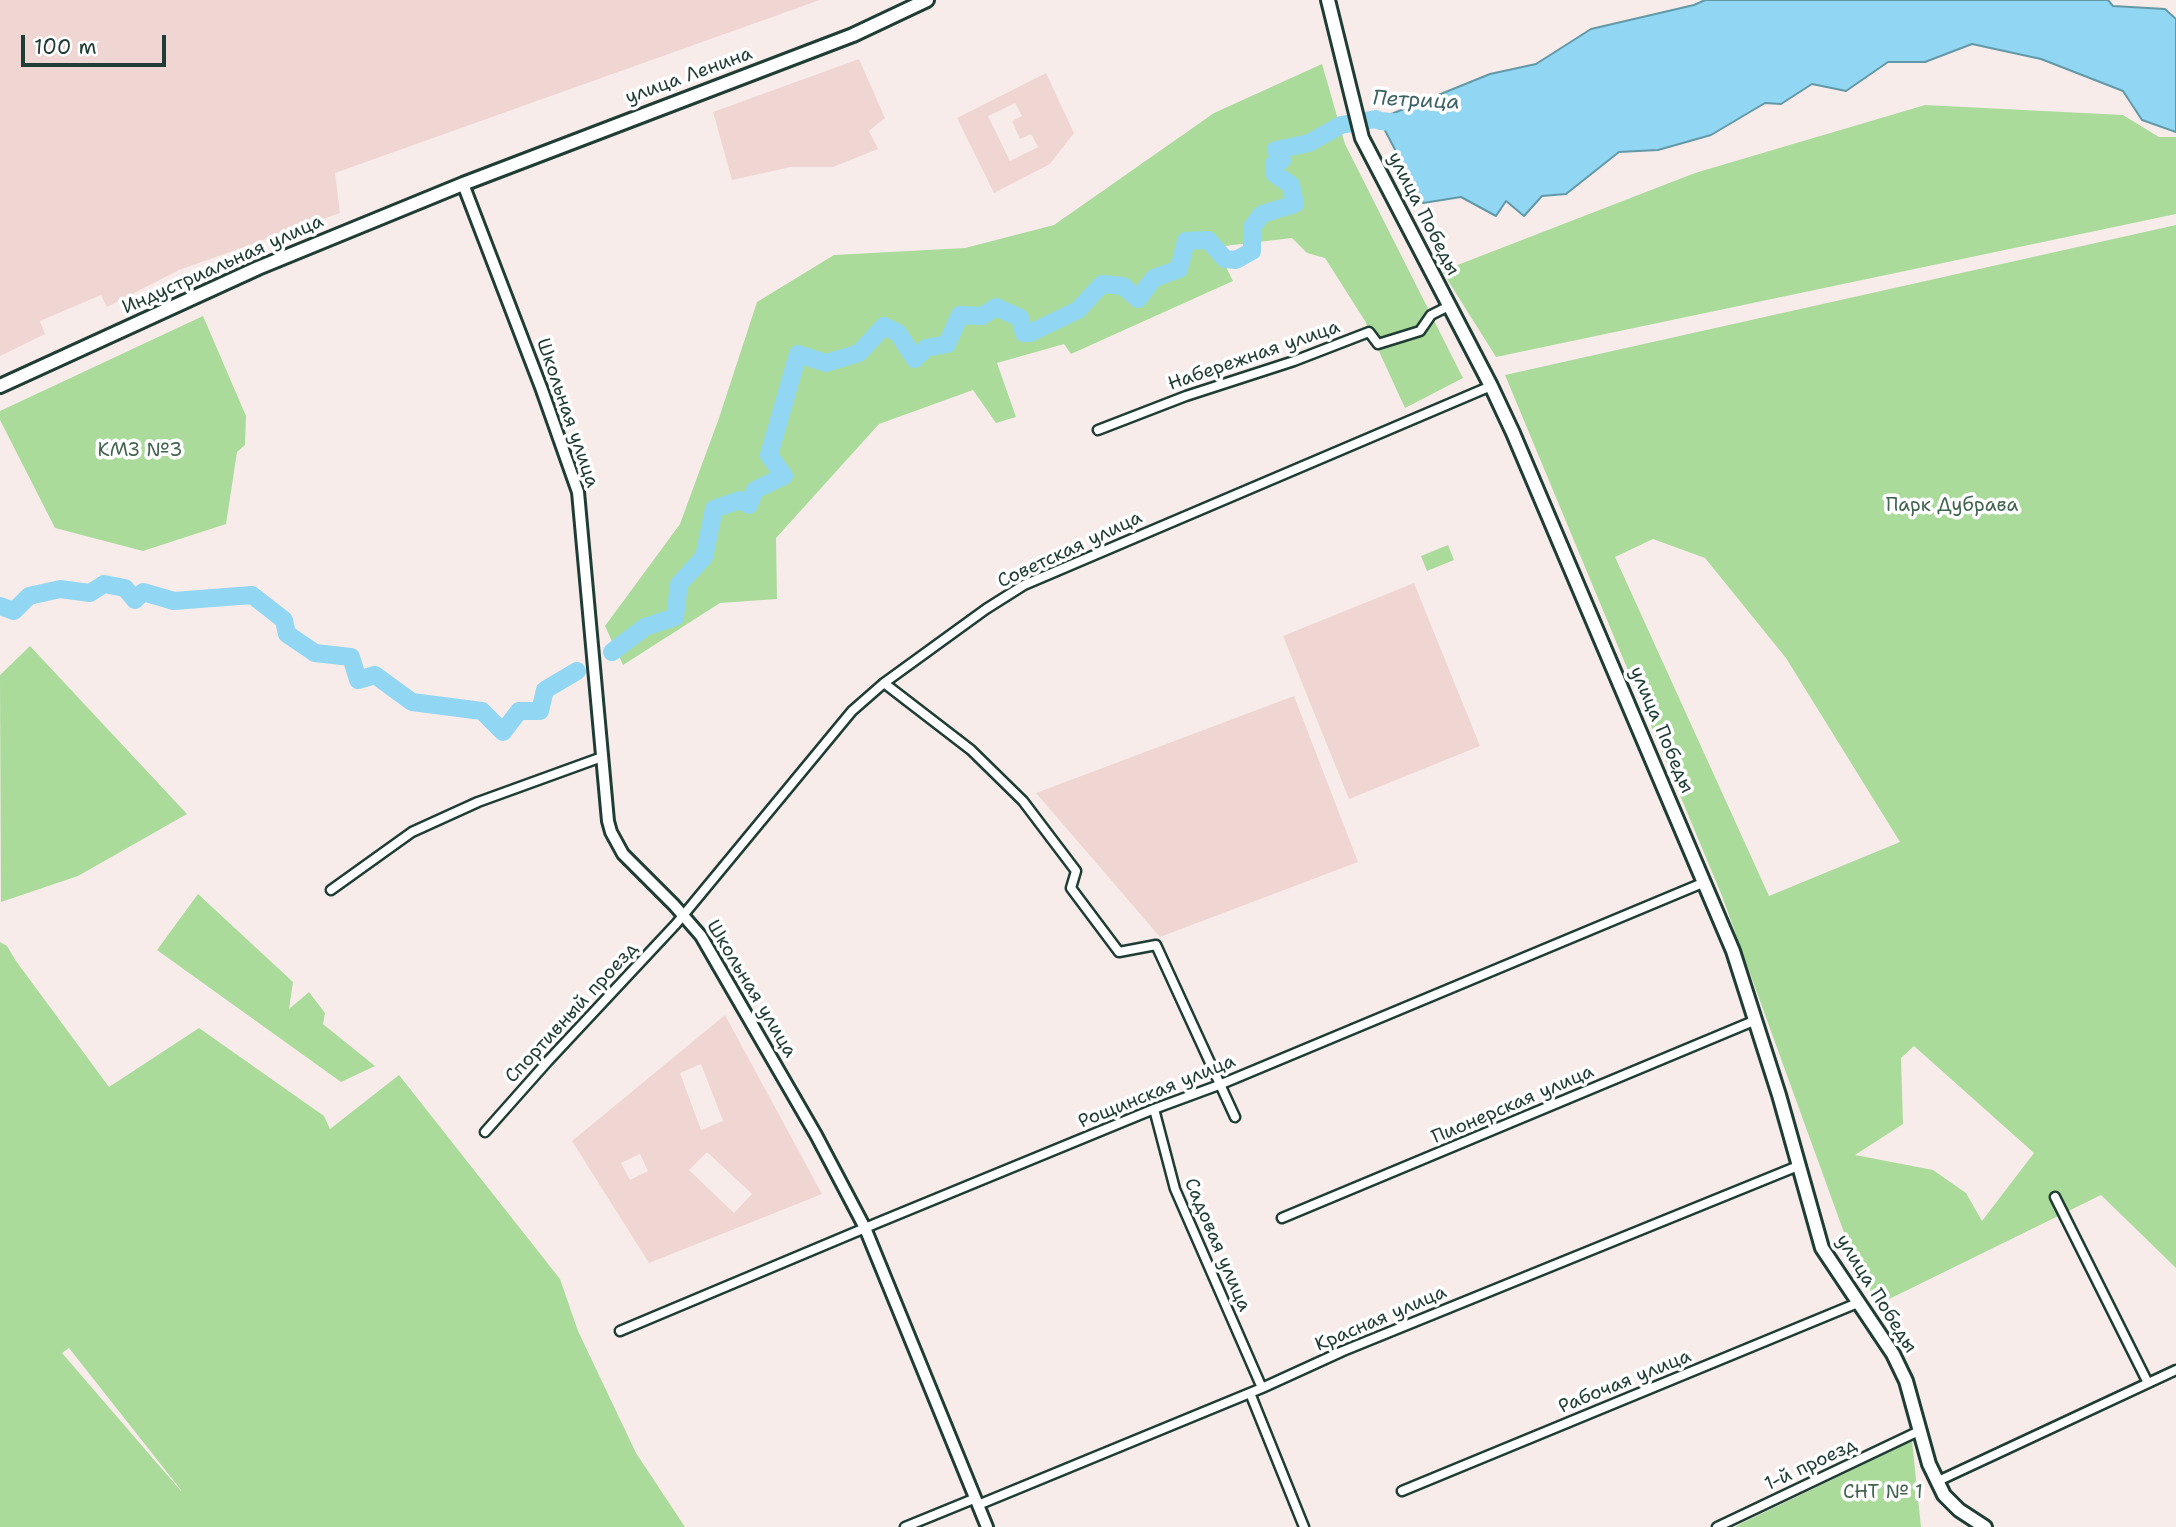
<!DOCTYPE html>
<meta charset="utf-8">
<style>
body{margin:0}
#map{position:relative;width:2176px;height:1527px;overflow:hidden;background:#f8eceb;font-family:"Shantell Sans",sans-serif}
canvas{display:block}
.scale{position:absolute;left:21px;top:35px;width:145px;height:32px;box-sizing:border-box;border:4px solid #1f3d34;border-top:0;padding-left:9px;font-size:21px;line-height:24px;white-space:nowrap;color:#1f3d34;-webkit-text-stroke:5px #fff;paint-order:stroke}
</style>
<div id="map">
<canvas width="2176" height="1527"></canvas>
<div class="scale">100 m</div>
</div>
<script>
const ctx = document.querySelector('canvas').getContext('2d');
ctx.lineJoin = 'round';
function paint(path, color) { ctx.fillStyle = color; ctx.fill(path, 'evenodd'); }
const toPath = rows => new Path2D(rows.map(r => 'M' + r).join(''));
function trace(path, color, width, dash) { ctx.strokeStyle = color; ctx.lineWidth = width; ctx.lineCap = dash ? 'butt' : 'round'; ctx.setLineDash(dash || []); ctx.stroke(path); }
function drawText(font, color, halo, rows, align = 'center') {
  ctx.font = font + ' "Shantell Sans",sans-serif'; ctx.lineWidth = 7; ctx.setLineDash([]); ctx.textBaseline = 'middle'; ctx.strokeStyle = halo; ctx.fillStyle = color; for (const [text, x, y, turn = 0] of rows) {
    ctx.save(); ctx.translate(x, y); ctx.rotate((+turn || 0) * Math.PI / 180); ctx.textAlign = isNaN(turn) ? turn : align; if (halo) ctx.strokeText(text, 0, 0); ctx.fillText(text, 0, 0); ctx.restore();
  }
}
const built = toPath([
 [0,0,820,0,335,173,340,213,179,270,107,307,101,295,40,321,45,334,0,356],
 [859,59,885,118,869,131,878,149,833,167,791,167,732,180,713,112],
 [1046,73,1074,133,1050,164,994,193,957,118],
 [1015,103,1022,116,1012,121,1020,139,1031,134,1038,147,1010,161,988,116],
 [1414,583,1480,746,1349,799,1283,636],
 [1294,696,1358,862,1160,937,1036,793],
 [725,1015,822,1194,649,1263,572,1141],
 [701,1064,723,1121,701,1130,680,1073],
 [707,1152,752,1194,734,1213,689,1170],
 [640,1154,648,1171,630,1180,621,1163]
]);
const green = toPath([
 [1322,64,1345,144,1463,378,1405,408,1365,321,1325,258,1307,253,1292,238,1216,247,1233,281,1071,354,1064,344,997,363,1016,417,996,423,973,390,879,424,776,538,777,599,720,603,623,665,605,626,680,524,719,418,757,302,834,255,965,248,1054,225,1214,113],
 [1925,105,2123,115,2159,137,2176,137,2176,214,1496,357,1442,271,1695,173],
 [2176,225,2176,1268,2101,1195,1877,1305,1846,1238,1722,896,1505,375],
 [1653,539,1705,558,1786,658,1900,842,1769,896,1615,557],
 [1914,1046,2034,1153,1982,1221,1966,1193,1933,1170,1855,1155,1903,1124,1901,1058],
 [203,316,246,416,245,445,237,452,226,524,143,551,55,528,0,420,0,411],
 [1448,545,1454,560,1427,571,1421,556],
 [30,646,187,814,78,876,1,902,0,675],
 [198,894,293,982,289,1009,309,992,325,1013,323,1024,375,1066,341,1082,157,950],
 [0,942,7,946,16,961,109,1087,199,1028,324,1116,330,1129,399,1075,560,1279,578,1331,636,1453,685,1527,0,1527],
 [69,1348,181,1490,181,1491,62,1353],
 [1912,1441,1921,1527,1734,1527]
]);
const water = toPath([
 [1705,0,2108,0,2113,6,2165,9,2176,19,2176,132,2142,120,2123,91,2041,59,1972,44,1925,62,1888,62,1846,91,1812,84,1781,104,1765,103,1711,135,1658,150,1619,152,1566,194,1542,196,1524,216,1506,201,1496,216,1461,197,1423,203,1379,119,1490,74,1536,64,1591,29,1694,5,1705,0]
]);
const river = toPath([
 [0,606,14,611,29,596,60,589,90,593,104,584,125,588,135,600,143,592,174,601,252,595,284,620,287,634,315,653,351,657,358,680,375,675,412,702,482,711,503,732,519,711,540,711,545,690,577,671],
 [612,652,645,627,675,617,679,584,704,557,714,509,740,500,749,505,755,490,784,476,769,455,798,354,826,363,859,353,884,326,898,333,915,359,926,348,947,344,960,315,982,316,996,307,1020,318,1024,333,1030,333,1078,310,1102,284,1123,286,1138,299,1154,278,1179,269,1186,241,1208,240,1225,259,1236,260,1252,251,1252,227,1262,214,1295,204,1291,185,1275,174,1274,164,1282,160,1276,150,1309,143,1341,125,1376,119,1380,121,1403,123]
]);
const minor = toPath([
 [1098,430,1186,396,1294,361,1369,332,1378,344,1420,331,1431,315,1449,306],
 [884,683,971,750,1023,801,1076,871,1071,888,1119,952,1156,945,1235,1117],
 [331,890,412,832,478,802,602,757],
 [1154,1109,1175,1189,1262,1388],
 [485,1132,548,1061,676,924,852,711,884,683,986,609,1024,585,1491,386],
 [2055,1197,2148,1383],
 [1282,1218,1756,1020],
 [620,1331,877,1223,1154,1109,1219,1085,1705,882],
 [1250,1393,1304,1527],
 [1936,1482,2176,1370],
 [1402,1491,1860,1302],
 [978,1505,1262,1388,1343,1351,1798,1166],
 [905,1527,976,1498],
 [1717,1527,1919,1431]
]);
const tertiary = toPath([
 [463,184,542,390,578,492,608,821,611,832,623,854,674,905,701,936,816,1135,865,1228,987,1527]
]);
const secondary = toPath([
 [1328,0,1362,138,1491,386,1513,433,1733,951,1779,1095,1822,1248,1893,1354,1906,1381,1929,1464,1944,1495,1959,1510,1985,1527],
 [0,386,258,268,463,184,853,35,927,0]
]);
const streetNames = [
 ["улица Ленина",689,76,-20],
 ["улица Победы",1423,214,63],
 ["Индустриальная улица",223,265,-24],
 ["Набережная улица",1254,356,-19],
 ["Школьная улица",567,413,71],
 ["Советская улица",1070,550,-25],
 ["улица Победы",1661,730,67],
 ["Школьная улица",751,989,59],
 ["Спортивный проезд",572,1013,-47],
 ["Рощинская улица",1157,1092,-22],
 ["Пионерская улица",1513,1105,-23],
 ["Садовая улица",1217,1245,67],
 ["улица Победы",1876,1294,58],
 ["Красная улица",1381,1319,-23],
 ["Рабочая улица",1625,1382,-22],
 ["1-й проезд",1811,1465,-25]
];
const parkNames = [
 ["КМЗ №3",140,451],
 ["Парк Дубрава",1952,506],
 ["СНТ № 1",1883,1493]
];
const waterNames = [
 ["Петрица",1416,101,3]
];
paint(built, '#f0d6d2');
paint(green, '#aadb9b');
paint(water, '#91d6f3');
trace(water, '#6399a7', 2);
trace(river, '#91d6f3', 18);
trace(minor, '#1f3d34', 13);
trace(tertiary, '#1f3d34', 16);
trace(secondary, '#1f3d34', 18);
trace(minor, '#fff', 8);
trace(tertiary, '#fff', 10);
trace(secondary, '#fff', 12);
drawText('19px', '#1f3d34', '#fff', streetNames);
drawText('19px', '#42644e', '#fff', parkNames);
drawText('italic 21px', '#3c6364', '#fff', waterNames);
</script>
